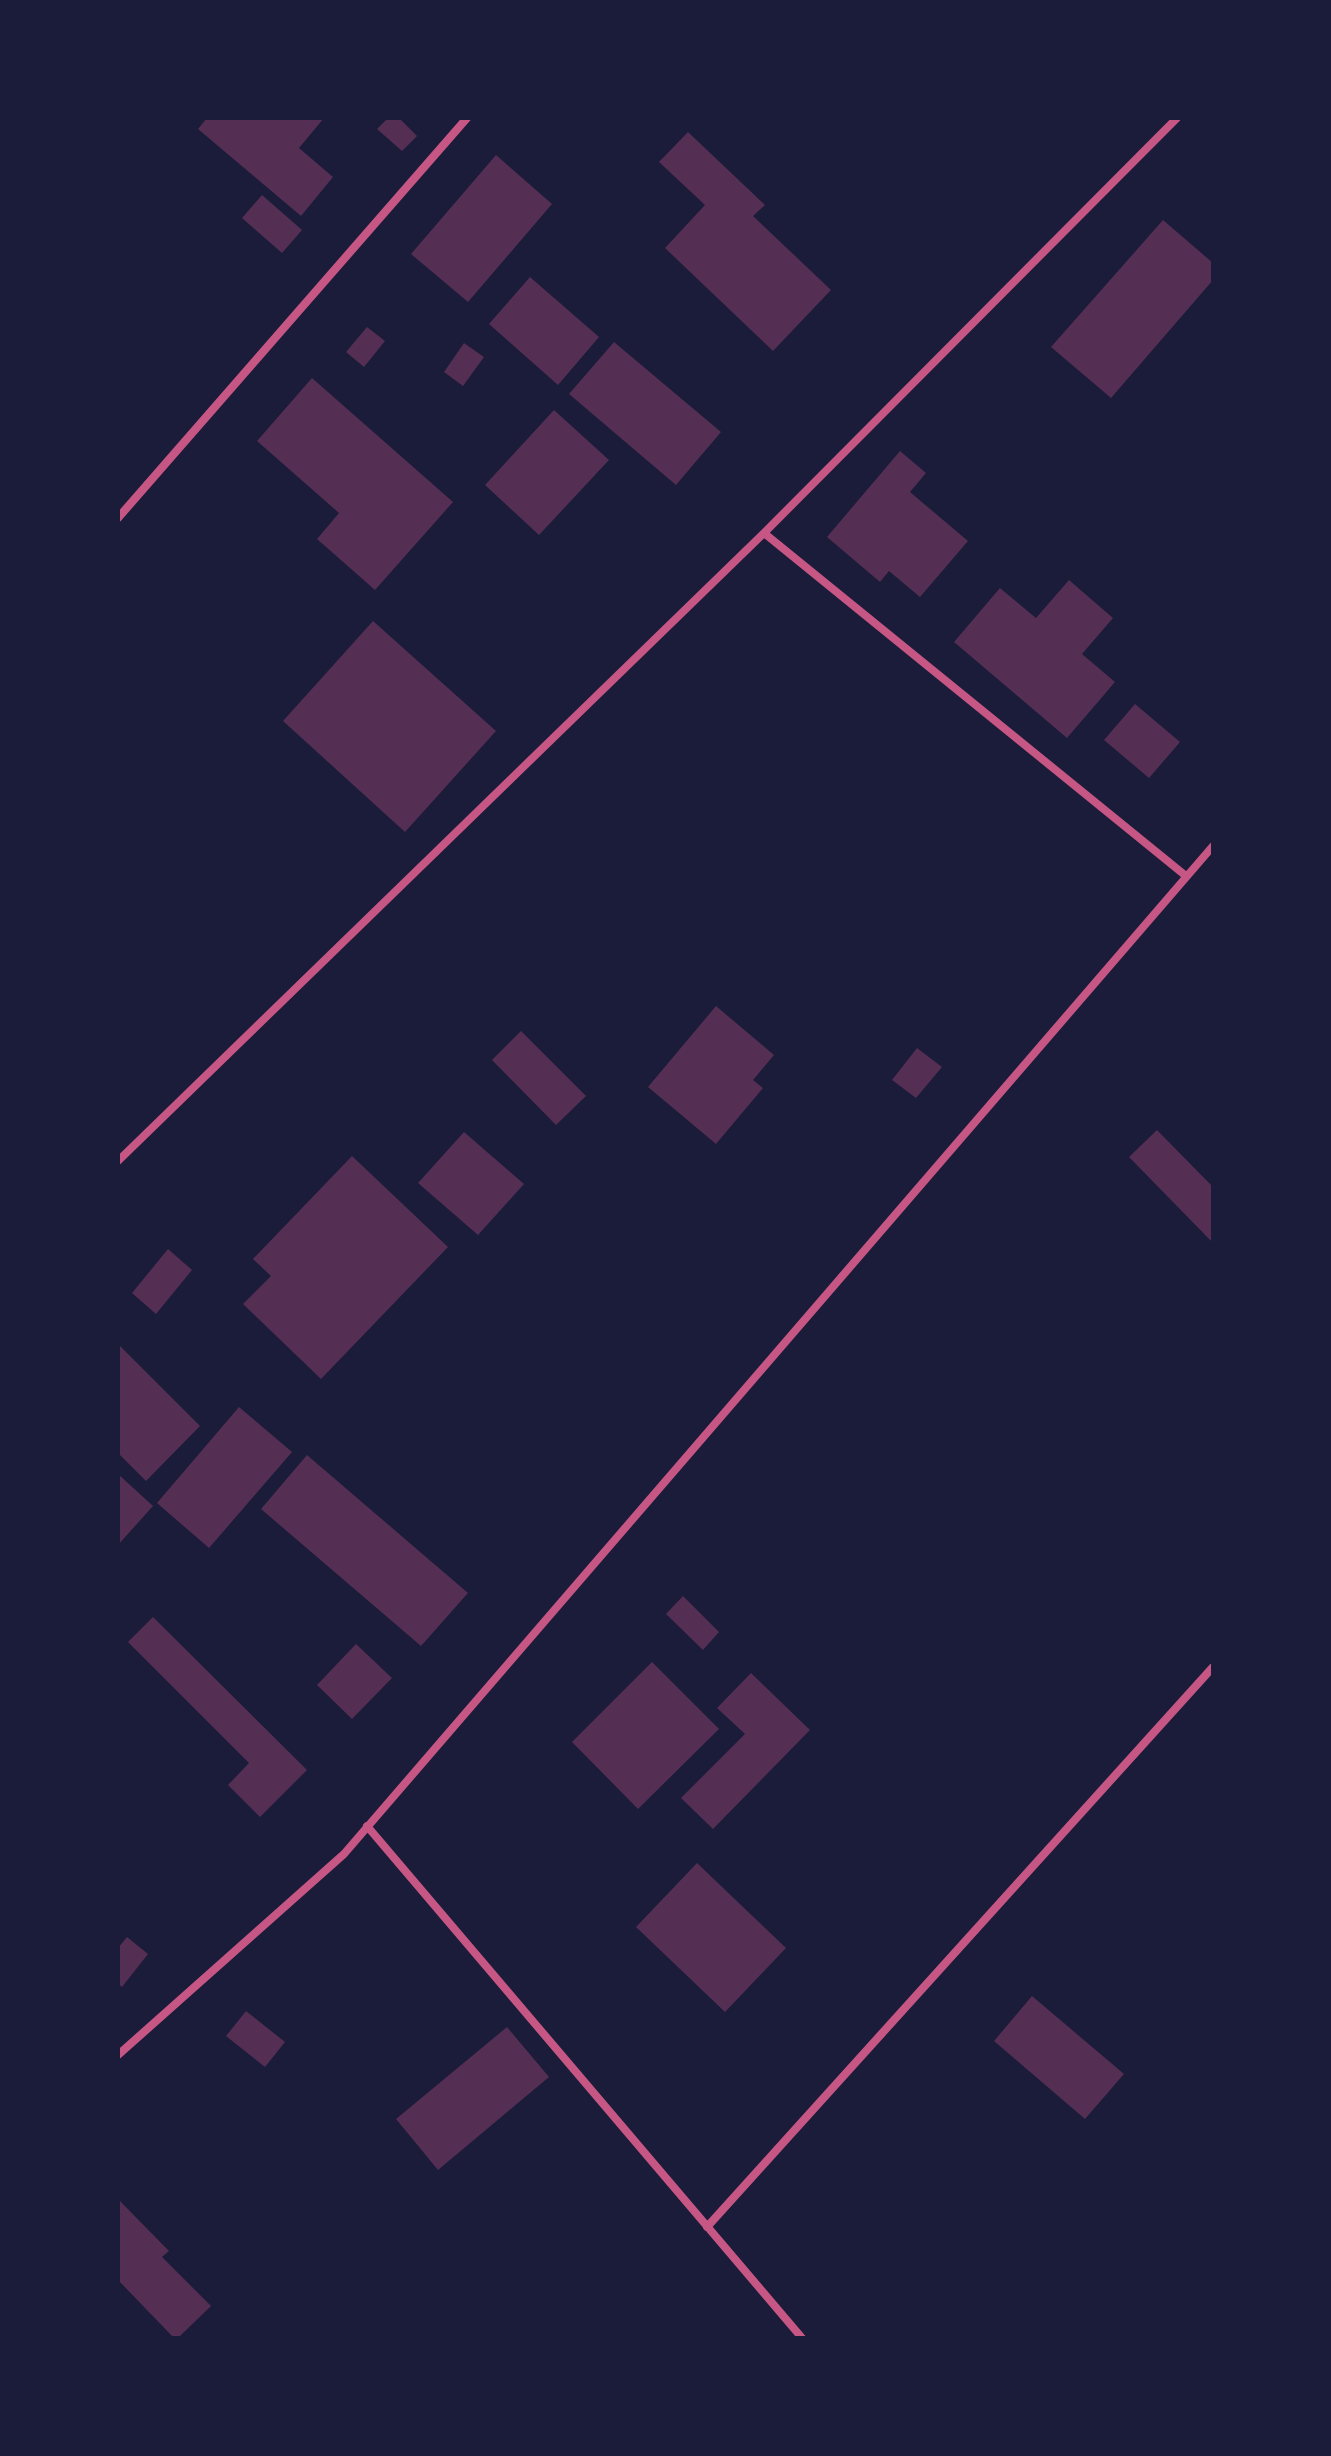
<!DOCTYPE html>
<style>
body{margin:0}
#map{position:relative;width:1331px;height:2456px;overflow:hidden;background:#1b1b3a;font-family:Figtree,sans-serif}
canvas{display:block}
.frame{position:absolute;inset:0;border:120px solid #1b1b3a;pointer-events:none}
</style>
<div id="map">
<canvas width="1331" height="2456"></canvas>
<div class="frame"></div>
</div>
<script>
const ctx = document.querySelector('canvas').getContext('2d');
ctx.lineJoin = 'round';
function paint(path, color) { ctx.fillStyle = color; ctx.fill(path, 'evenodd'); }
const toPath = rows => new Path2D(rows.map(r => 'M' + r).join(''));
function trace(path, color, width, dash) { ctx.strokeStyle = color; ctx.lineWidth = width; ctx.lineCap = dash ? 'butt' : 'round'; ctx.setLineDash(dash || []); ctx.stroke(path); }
const building = toPath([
 [207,118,324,118,299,148,333,177,301,216,198,129],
 [388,118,399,118,417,136,402,151,377,129],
 [688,132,765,205,753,216,831,290,773,351,665,248,705,205,659,162],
 [496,155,552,204,468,302,411,254],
 [262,195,302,230,282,253,242,218],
 [1163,220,1213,263,1213,280,1111,398,1051,347],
 [530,277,599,337,558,385,489,324],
 [367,327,385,341,364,367,346,352],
 [614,342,721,432,676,485,569,394],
 [464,343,484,357,463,386,444,372],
 [312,378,453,502,375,590,317,539,339,513,257,441],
 [554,410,609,460,539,535,485,485],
 [900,451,926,473,910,492,968,541,920,597,889,571,880,582,827,537],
 [1069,580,1113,618,1082,654,1115,682,1067,738,954,642,1000,588,1036,618],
 [373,621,496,731,405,832,283,721],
 [1135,704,1180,742,1149,778,1104,740],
 [716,1006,774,1055,753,1080,763,1088,716,1144,648,1087],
 [521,1031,586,1096,556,1125,492,1060],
 [917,1048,942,1067,916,1098,892,1080],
 [1157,1130,1213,1187,1213,1243,1129,1157],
 [464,1132,524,1184,478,1235,418,1183],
 [352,1156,448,1247,321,1379,243,1304,271,1276,253,1259],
 [168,1249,192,1270,156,1314,132,1293],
 [118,1344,200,1426,146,1481,118,1453],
 [239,1407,292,1452,209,1548,157,1503],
 [307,1455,468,1593,421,1646,261,1509],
 [118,1474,153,1506,118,1545],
 [683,1596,719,1632,703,1650,666,1614],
 [153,1617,307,1770,260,1817,228,1785,249,1763,128,1642],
 [356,1644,392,1678,352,1719,317,1685],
 [652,1662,719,1729,638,1809,572,1742],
 [751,1673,810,1730,713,1829,681,1798,745,1734,717,1708],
 [697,1863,786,1948,725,2012,636,1927],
 [127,1937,148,1954,122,1987,118,1984,118,1948],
 [1032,1996,1124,2074,1085,2119,994,2041],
 [246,2011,285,2042,265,2067,226,2036],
 [507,2027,549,2077,438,2170,396,2119],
 [118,2199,169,2251,162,2257,211,2306,178,2338,174,2338,118,2280]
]);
const minor = toPath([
 [118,518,467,118],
 [764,533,1186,876],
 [118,1161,764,533,1177,118],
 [367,1826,802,2338],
 [118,2055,344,1854,1213,846],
 [707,2227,1213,1667]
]);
paint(building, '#542f53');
trace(minor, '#c65784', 8);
</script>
